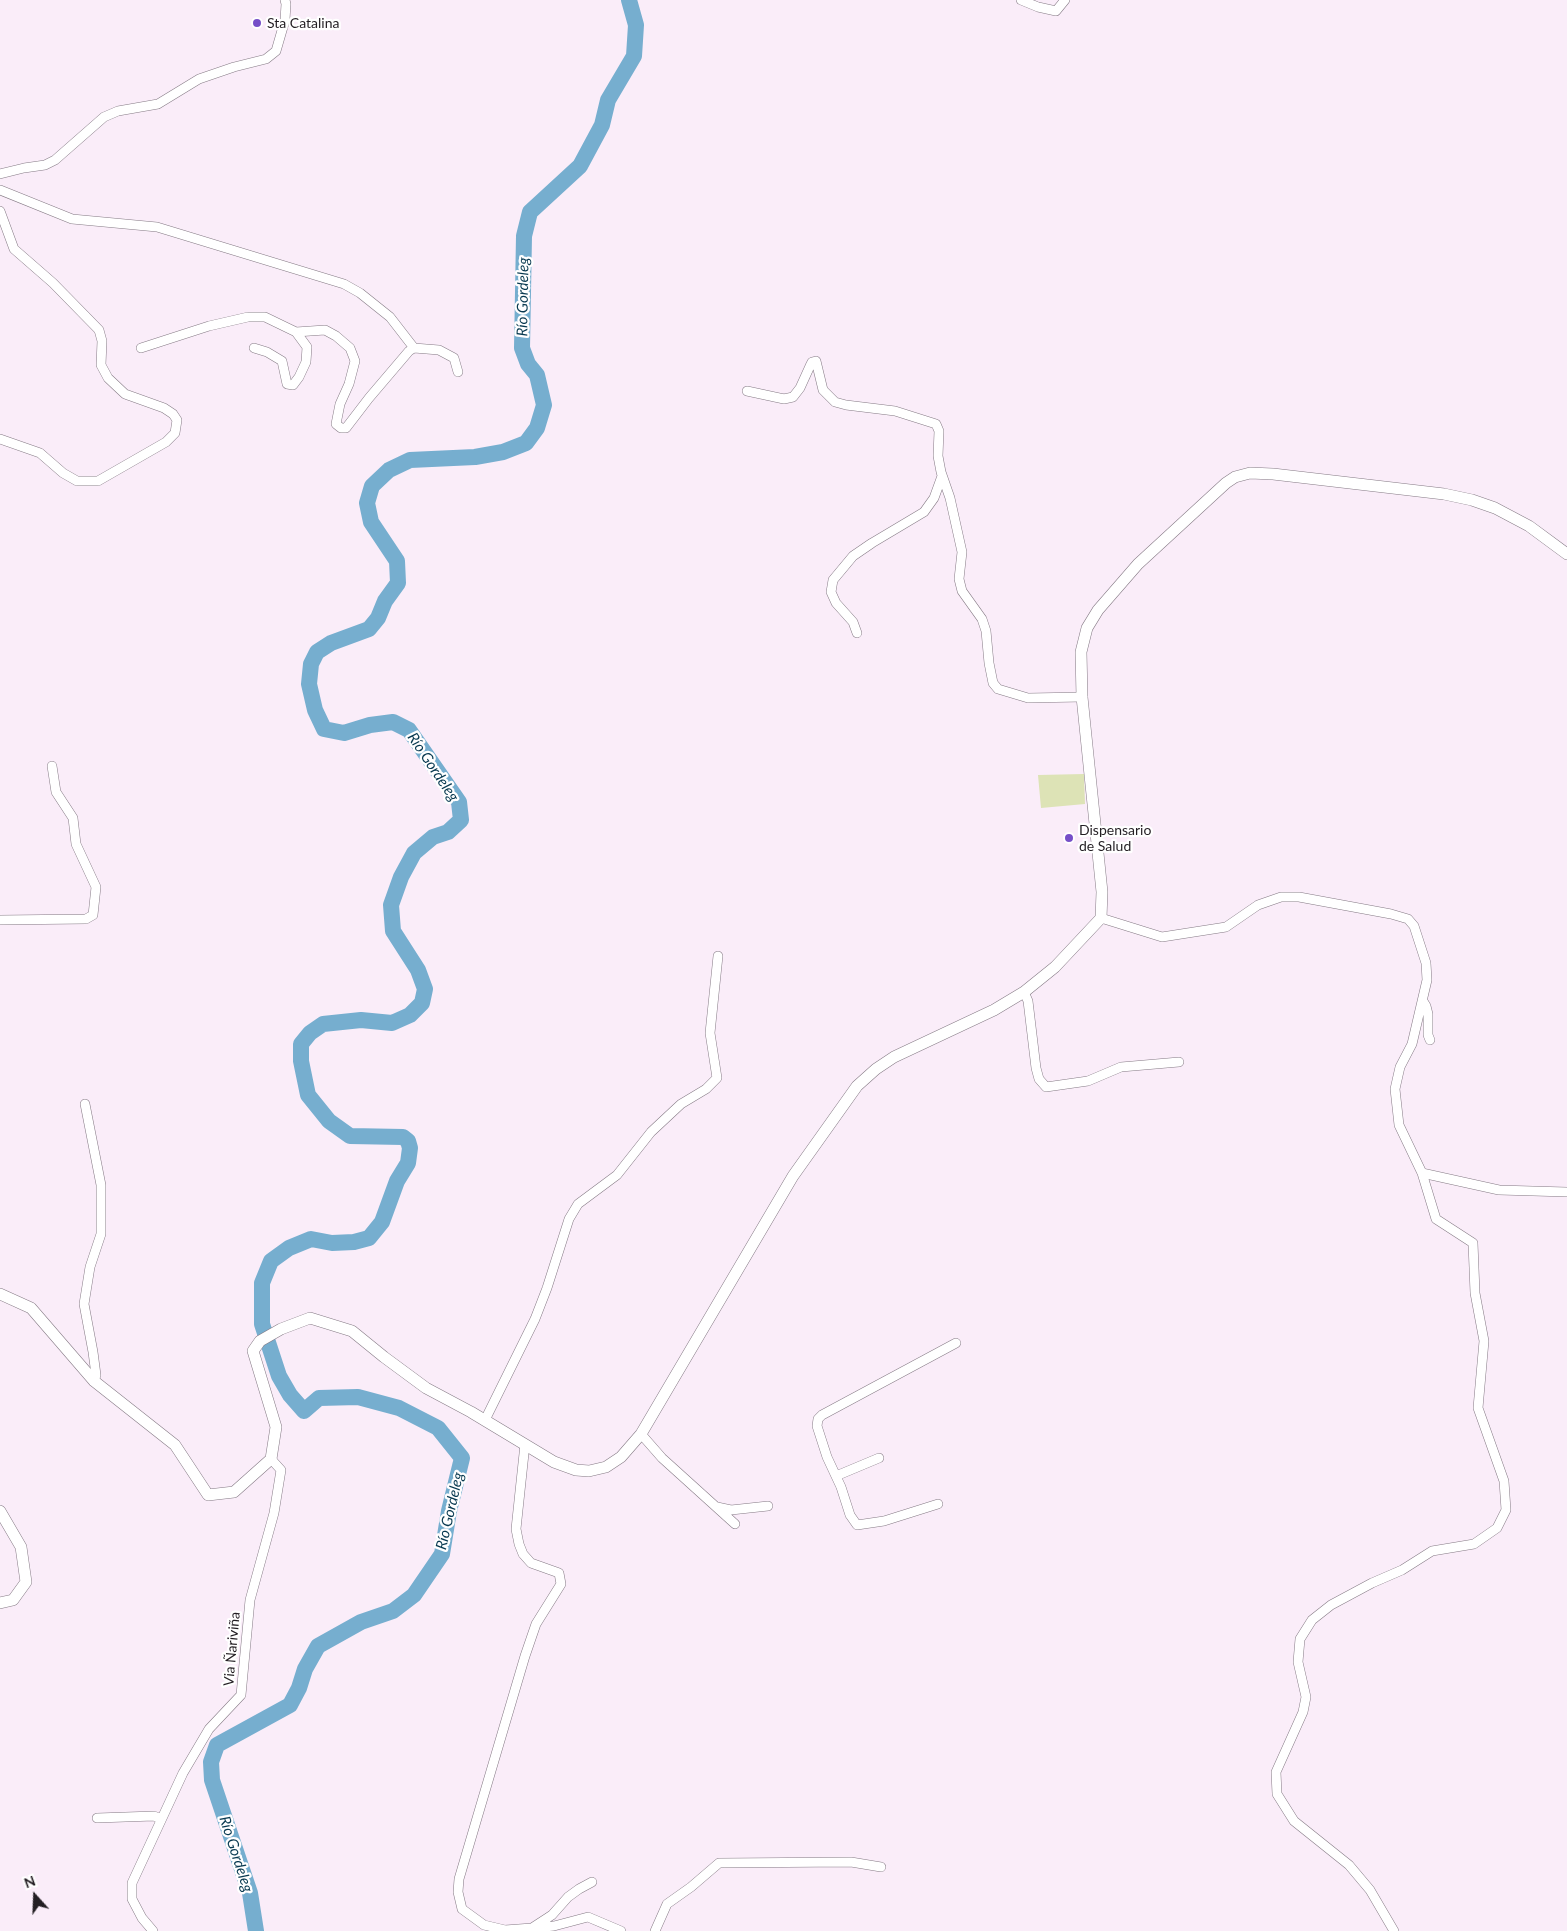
<!DOCTYPE html>
<meta charset="utf-8">
<style>
body{margin:0}
#map{position:relative;width:1567px;height:1931px;overflow:hidden;background:#faedf9;font-family:Lato,sans-serif}
canvas{display:block}
.north{position:absolute;left:10px;top:1871px;width:50px;height:50px;-webkit-text-stroke:4px #fff;paint-order:stroke;rotate:340deg;font-size:14px;font-weight:700;line-height:20px;text-align:center;color:#231e23}
.north::after{content:'';display:block;margin:auto;width:18px;height:22px;background:#231e23;clip-path:polygon(50% 0,100% 100%,50% 72%,0 100%)}
</style>
<div id="map">
<canvas width="1567" height="1931"></canvas>
<div class="north">N</div>
</div>
<script>
const ctx = document.querySelector('canvas').getContext('2d');
ctx.lineJoin = 'round';
function paint(path, color) { ctx.fillStyle = color; ctx.fill(path, 'evenodd'); }
const toPath = rows => new Path2D(rows.map(r => 'M' + r).join(''));
function trace(path, color, width, dash) { ctx.strokeStyle = color; ctx.lineWidth = width; ctx.lineCap = dash ? 'butt' : 'round'; ctx.setLineDash(dash || []); ctx.stroke(path); }
function drawText(font, color, halo, rows, align = 'center') {
  ctx.font = font + ' Lato,sans-serif'; ctx.lineWidth = 4.5; ctx.setLineDash([]); ctx.textBaseline = 'middle'; ctx.strokeStyle = halo; ctx.fillStyle = color; for (const [text, x, y, turn = 0] of rows) {
    ctx.save(); ctx.translate(x, y); ctx.rotate((+turn || 0) * Math.PI / 180); ctx.textAlign = isNaN(turn) ? turn : align; if (halo) ctx.strokeText(text, 0, 0); ctx.fillText(text, 0, 0); ctx.restore();
  }
}
const green = toPath([
 [1084,774,1085,804,1041,808,1038,775]
]);
const river = toPath([
 [256,1931,250,1893,212,1780,211,1762,217,1745,290,1705,299,1688,305,1669,318,1646,361,1622,393,1611,414,1595,442,1554,449,1511,462,1458,438,1428,399,1408,358,1397,319,1398,304,1411,290,1395,279,1376,262,1324,262,1283,271,1261,289,1248,311,1239,332,1243,354,1242,369,1238,382,1222,397,1181,408,1163,410,1148,408,1141,403,1137,350,1136,329,1121,308,1095,301,1061,301,1044,310,1033,323,1024,361,1020,392,1023,410,1015,422,1003,425,989,418,970,393,931,391,905,401,877,414,853,433,837,448,832,461,820,459,802,409,730,393,722,370,725,344,733,324,729,315,710,309,684,311,664,317,652,331,643,369,629,378,618,385,601,398,583,397,561,371,522,367,503,372,486,389,470,410,460,475,457,503,452,526,443,537,428,544,405,537,375,528,364,522,348,524,236,530,212,580,166,602,125,608,100,634,56,636,25,629,0]
]);
const minor = toPath([
 [1021,0,1038,7,1056,11,1065,0],
 [0,174,24,168,45,165,55,160,104,117,118,111,158,104,199,79,234,67,266,59,276,51,285,20,286,4,285,0],
 [0,190,72,219,157,227,344,284,360,293,390,317,414,348],
 [0,211,14,249,53,283,99,330,102,341,101,365,108,378,125,394,164,408,173,414,177,420,175,433,166,442,98,481,77,481,63,473,40,453,0,439],
 [141,348,209,326,248,317,265,317,296,332,325,330,336,336,350,348,355,361,349,384,340,404,336,424,341,428,346,428,369,398,409,351,414,348,439,350,454,358,458,372],
 [254,348,267,352,282,361,287,384,293,385,299,377,306,362,307,347,296,332],
 [747,391,784,399,793,397,800,388,810,366,812,362,816,361,823,390,835,402,846,405,895,411,936,424,939,431,938,456,941,472,950,498,962,552,959,579,962,591,982,619,986,631,989,663,993,683,998,689,1028,698,1082,697],
 [857,633,853,622,836,603,831,592,833,580,853,556,872,543,924,512,934,498,942,476],
 [1101,918,1162,937,1226,927,1258,905,1281,897,1299,897,1391,914,1408,919,1414,926,1426,963,1427,980,1412,1044,1400,1067,1395,1089,1399,1125,1422,1173,1436,1219,1473,1243,1475,1293,1484,1341,1478,1408,1504,1481,1506,1510,1497,1528,1474,1544,1432,1551,1402,1570,1372,1583,1331,1605,1312,1620,1300,1639,1298,1662,1306,1697,1303,1712,1276,1772,1277,1794,1294,1821,1349,1865,1370,1890,1394,1931],
 [0,920,86,919,93,915,96,887,76,844,73,818,56,792,52,766],
 [1024,992,1028,1001,1036,1068,1039,1079,1046,1087,1088,1081,1121,1067,1179,1062],
 [1423,1001,1426,1006,1428,1014,1428,1035,1430,1040],
 [85,1104,101,1185,101,1234,90,1267,84,1304,93,1352,96,1375,94,1381],
 [1422,1173,1499,1190,1567,1192],
 [485,1420,535,1319,547,1288,569,1219,578,1204,617,1175,651,1132,681,1104,706,1089,717,1078,710,1033,718,956],
 [641,1434,662,1458,735,1524],
 [525,1444,516,1529,519,1544,523,1554,531,1563,559,1573,561,1584,536,1624,525,1656,459,1879,458,1892,462,1909,484,1925,505,1930,532,1928,552,1915,568,1897,579,1889,592,1882],
 [836,1476,879,1458],
 [938,1504,884,1521,857,1525,850,1515,841,1487,827,1457,817,1426,818,1419,822,1415,956,1343],
 [717,1507,731,1510,768,1506],
 [97,1818,154,1816,161,1819],
 [535,1928,554,1926,588,1917,621,1931],
 [153,1931,142,1918,132,1899,132,1883,183,1773,209,1729,241,1695,250,1600,274,1513,281,1470,271,1459],
 [655,1931,667,1904,691,1887,719,1863,851,1862,881,1867]
]);
const tertiary = toPath([
 [0,1294,31,1308,94,1381,175,1445,208,1495,234,1492,271,1459,276,1427,253,1351,260,1341,281,1329,310,1318,352,1331,384,1357,426,1388,471,1412,554,1462,576,1470,589,1471,606,1467,621,1457,641,1434,793,1176,857,1086,876,1069,894,1057,994,1010,1024,992,1055,967,1101,918,1102,892,1082,697,1081,652,1087,628,1098,610,1138,564,1226,483,1235,477,1250,473,1273,474,1444,494,1472,500,1495,508,1529,526,1567,554],
 [0,1511,21,1547,26,1582,13,1600,0,1603]
]);
const markers = [
 [257,23,5,"#764fc8"],
 [1069,838,5,"#764fc8"]
];
const poiNames = [
 ["Sta Catalina",267,23],
 ["Dispensario",1079,830],
 ["de Salud",1079,846]
];
const streetNames = [
 ["Via Ñariviña",232,1649,-85]
];
const waterNames = [
 ["Río Gordeleg",523,297,-89],
 ["Río Gordeleg",433,767,56],
 ["Río Gordeleg",450,1511,-77],
 ["Río Gordeleg",236,1854,72]
];
paint(green, '#dde3b6');
trace(river, '#76aecf', 16);
trace(minor, '#857a85', 10);
trace(tertiary, '#857a85', 12);
trace(minor, '#fff', 9);
trace(tertiary, '#fff', 11);
for (const [x, y, r, color] of markers) { const dot = new Path2D(); dot.arc(x, y, r, 0, 2 * Math.PI); ctx.fillStyle = color; ctx.fill(dot); trace(dot, '#fff', 2); }
drawText('14px', '#231e23', '#fff', poiNames, 'left');
drawText('14px', '#231e23', '#fff', streetNames);
drawText('italic 15px', '#083950', '#fff', waterNames);
</script>
